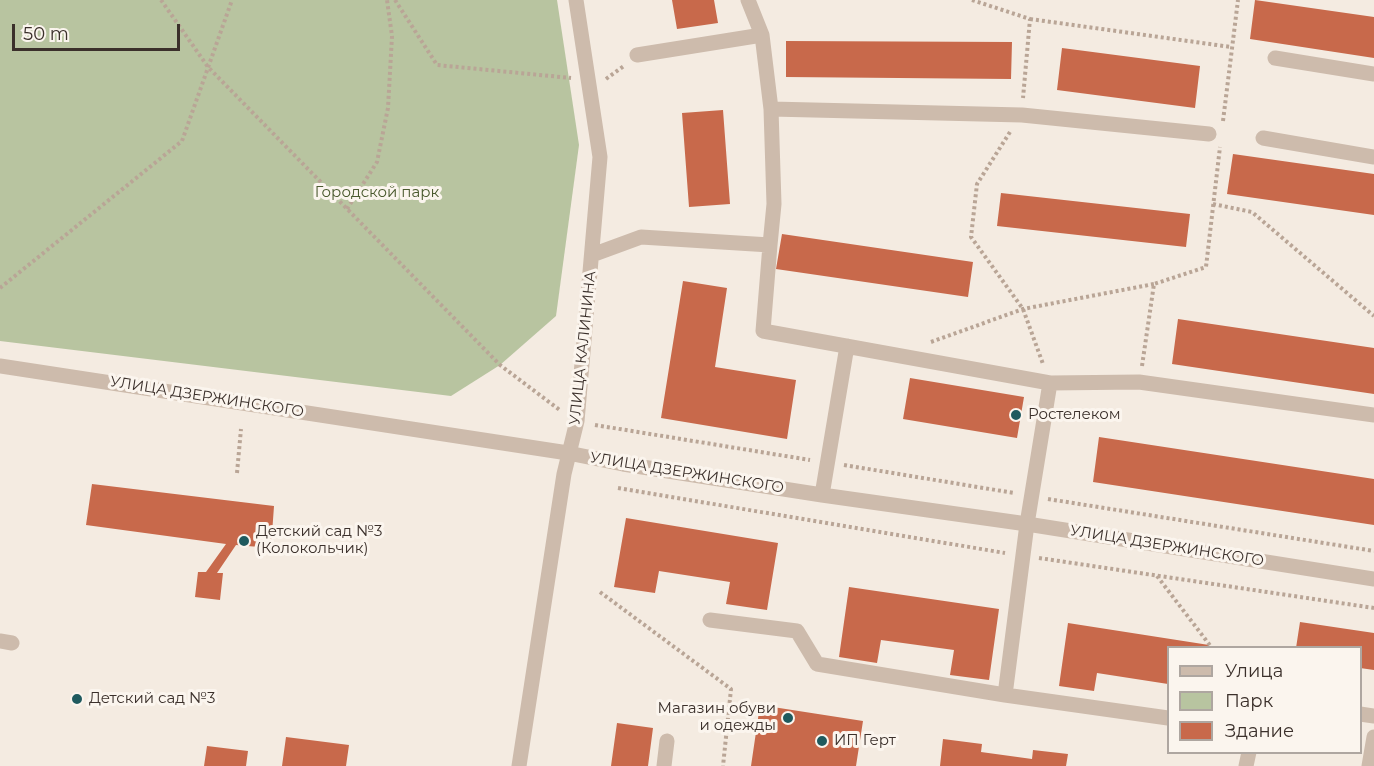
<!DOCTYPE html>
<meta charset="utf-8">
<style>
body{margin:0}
#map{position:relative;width:1374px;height:766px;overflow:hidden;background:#f4ebe1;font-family:Montserrat,sans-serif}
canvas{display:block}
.legend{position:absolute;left:1167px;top:646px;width:195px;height:108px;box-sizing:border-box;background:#fbf5ee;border:2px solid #aea6a0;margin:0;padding:8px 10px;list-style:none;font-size:18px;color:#3b302b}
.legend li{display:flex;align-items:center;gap:12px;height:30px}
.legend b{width:30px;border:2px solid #aea6a0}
.scale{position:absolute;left:12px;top:24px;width:168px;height:27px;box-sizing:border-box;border:3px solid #3b302b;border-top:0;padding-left:8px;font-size:18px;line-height:21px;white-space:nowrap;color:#3b302b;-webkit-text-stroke:4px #fbf5ee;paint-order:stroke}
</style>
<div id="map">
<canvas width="1374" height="766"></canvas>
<ul class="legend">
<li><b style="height:8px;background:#cdbbac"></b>Улица</li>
<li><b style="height:16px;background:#b8c4a0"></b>Парк</li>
<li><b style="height:16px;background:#c8694b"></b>Здание</li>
</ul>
<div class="scale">50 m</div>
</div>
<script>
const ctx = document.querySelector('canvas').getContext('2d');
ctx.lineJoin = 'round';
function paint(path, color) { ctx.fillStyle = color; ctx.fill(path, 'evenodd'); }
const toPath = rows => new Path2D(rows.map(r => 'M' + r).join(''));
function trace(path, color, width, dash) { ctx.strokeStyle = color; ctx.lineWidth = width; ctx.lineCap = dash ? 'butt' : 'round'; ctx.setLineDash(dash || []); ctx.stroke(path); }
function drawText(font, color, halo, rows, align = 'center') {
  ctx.font = font + ' Montserrat,sans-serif'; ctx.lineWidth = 6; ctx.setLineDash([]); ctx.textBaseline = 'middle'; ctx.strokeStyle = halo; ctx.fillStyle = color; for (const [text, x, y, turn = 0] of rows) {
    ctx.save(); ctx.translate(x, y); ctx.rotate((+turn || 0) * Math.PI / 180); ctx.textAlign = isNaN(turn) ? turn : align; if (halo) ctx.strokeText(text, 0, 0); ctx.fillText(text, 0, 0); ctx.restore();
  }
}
const green = toPath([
 [0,0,557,0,579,145,556,316,500,365,451,396,0,341]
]);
const building = toPath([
 [672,0,714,0,718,23,677,29],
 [1255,0,1374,17,1374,58,1250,39],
 [786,41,1012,42,1011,79,786,77],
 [1062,48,1200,66,1195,108,1057,90],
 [723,110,730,204,689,207,682,113],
 [1233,154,1374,174,1374,215,1227,194],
 [1001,193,1190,214,1186,247,997,226],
 [782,234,973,262,968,297,776,269],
 [683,281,727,288,715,367,796,380,787,439,661,418],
 [1178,319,1374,348,1374,394,1172,364],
 [910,378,1024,397,1017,438,903,419],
 [1099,437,1374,479,1374,525,1093,482],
 [92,484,274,506,271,548,236,545,217,573,223,573,220,600,195,597,198,572,206,572,226,544,86,525],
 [626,518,778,543,767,610,726,604,730,582,659,571,655,593,614,587],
 [849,587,999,609,989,680,950,675,954,650,881,640,877,663,839,657],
 [1300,622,1374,633,1374,670,1360,668,1360,648,1296,648],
 [1068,623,1209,645,1209,648,1168,648,1168,684,1097,673,1094,691,1059,686],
 [760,705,863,721,856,766,751,766],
 [617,723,653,728,648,766,611,766],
 [286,737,349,745,346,766,282,766],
 [943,739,982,744,981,752,1032,759,1033,750,1068,754,1066,766,940,766],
 [207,746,248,751,246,766,204,766]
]);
const path = toPath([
 [161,0,208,67,500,365,561,411],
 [395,0,437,65,571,78],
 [972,0,1030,19,1023,98],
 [1030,19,1231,47],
 [606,79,624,66],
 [1223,121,1238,0],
 [1010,132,977,184,971,237,1023,309,1043,364],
 [1213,204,1252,212,1374,316],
 [347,209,377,162,388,108,392,36,387,0],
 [0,288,182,141,232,0],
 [931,342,1023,309,1154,284],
 [1142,366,1154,284,1206,267,1220,147],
 [595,425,810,460],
 [844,465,1014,493],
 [237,473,241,429],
 [618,488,1005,553],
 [1048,499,1374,551],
 [1039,558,1374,608],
 [1157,576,1212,648],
 [600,592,731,689,723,766]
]);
const minor = toPath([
 [748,0,762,35,771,109,774,204,770,245],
 [637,55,762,35],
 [1275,58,1374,74],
 [771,109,1022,115,1209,134],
 [1263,138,1374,157],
 [592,255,641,237,770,245,763,331,1050,383,1139,382,1374,415],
 [0,366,568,453,623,464,822,495,1027,524,1374,579],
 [822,495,847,346],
 [710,620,797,631,817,664,1005,695,1168,718],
 [0,641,12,643],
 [1005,695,1027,524,1050,383],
 [1360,714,1374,716],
 [519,766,564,474,577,421,600,157,576,0],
 [664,766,667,741],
 [1246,766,1249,752],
 [1369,766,1374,737]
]);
const markers = [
 [1016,415,6,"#1f5a5e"],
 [244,541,6,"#1f5a5e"],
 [77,699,6,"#1f5a5e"],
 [788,718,6,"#1f5a5e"],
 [822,741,6,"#1f5a5e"]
];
const parkNames = [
 ["Городской парк",377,193]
];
const streetNames = [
 ["УЛИЦА КАЛИНИНА",583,348,-84],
 ["УЛИЦА ДЗЕРЖИНСКОГО",207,397,9],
 ["УЛИЦА ДЗЕРЖИНСКОГО",687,473,9],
 ["УЛИЦА ДЗЕРЖИНСКОГО",1167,546,9]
];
const poiNames = [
 ["Ростелеком",1028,415],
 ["Детский сад №3",256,532],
 ["(Колокольчик)",256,549],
 ["Детский сад №3",89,699],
 ["Магазин обуви",776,709,"right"],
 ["и одежды",776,726,"right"],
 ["ИП Герт",834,741]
];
paint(green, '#b8c4a0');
paint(building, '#c8694b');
trace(path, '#b9a596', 4, [3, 3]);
trace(minor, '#cdbbac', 15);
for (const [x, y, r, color] of markers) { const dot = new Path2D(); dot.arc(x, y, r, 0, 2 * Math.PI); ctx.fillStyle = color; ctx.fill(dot); trace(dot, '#fbf5ee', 2); }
drawText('15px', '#4a5a2e', '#fbf5ee', parkNames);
drawText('15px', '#3b302b', '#fbf5ee', streetNames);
drawText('15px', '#3b302b', '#fbf5ee', poiNames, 'left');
</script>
